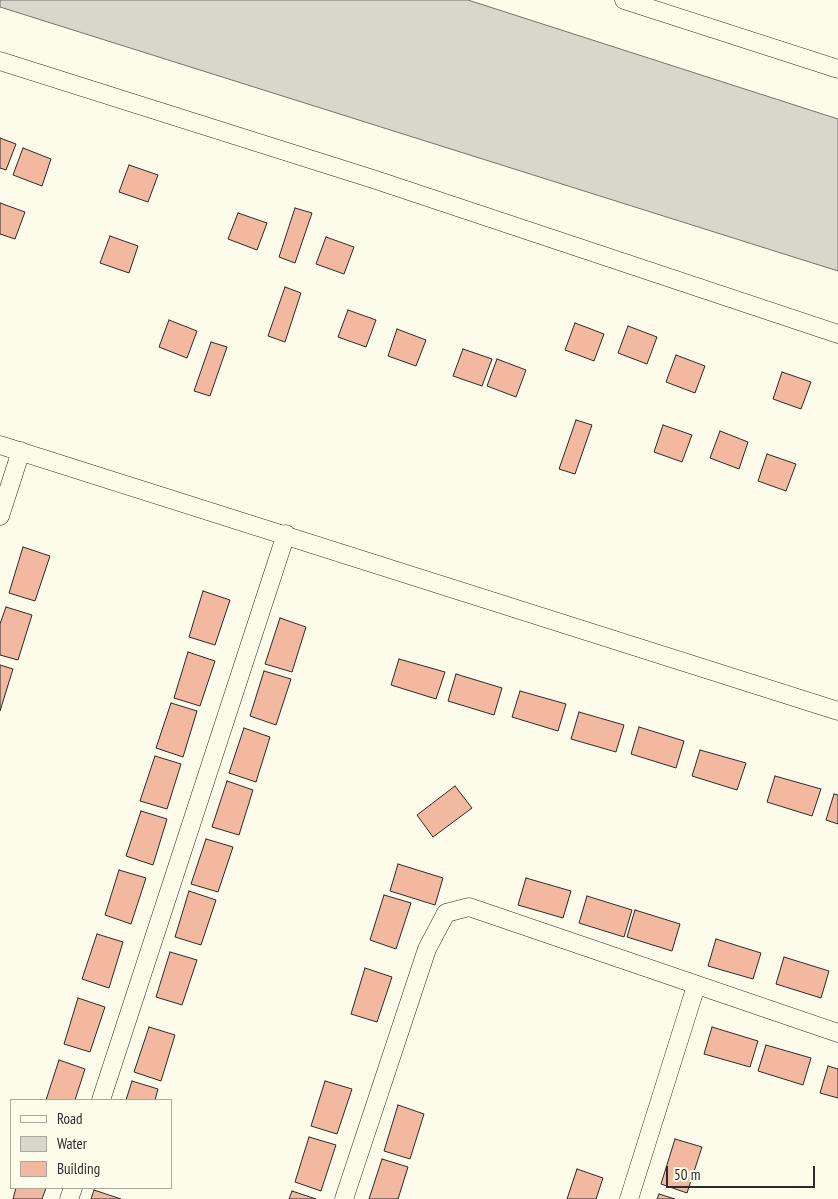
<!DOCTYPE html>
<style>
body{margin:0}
#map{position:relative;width:838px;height:1199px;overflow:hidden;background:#fdfbea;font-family:"PT Sans Narrow",sans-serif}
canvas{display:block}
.legend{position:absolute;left:10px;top:1099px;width:162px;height:90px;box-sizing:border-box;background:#fdfbea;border:1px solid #a9a89e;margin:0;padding:6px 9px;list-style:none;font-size:15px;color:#2b2b2b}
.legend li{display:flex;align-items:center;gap:10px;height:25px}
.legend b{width:25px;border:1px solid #a9a89e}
.scale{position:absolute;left:666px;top:1166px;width:149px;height:22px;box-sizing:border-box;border:2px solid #2b2b2b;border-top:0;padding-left:6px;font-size:15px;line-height:18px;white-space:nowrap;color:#2b2b2b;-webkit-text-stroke:4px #fdfbea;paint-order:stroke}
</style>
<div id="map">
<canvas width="838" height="1199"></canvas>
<ul class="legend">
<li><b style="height:6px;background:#fdfbea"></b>Road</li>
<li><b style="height:14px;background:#d8d7c9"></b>Water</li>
<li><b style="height:14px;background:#f2b8a0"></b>Building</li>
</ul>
<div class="scale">50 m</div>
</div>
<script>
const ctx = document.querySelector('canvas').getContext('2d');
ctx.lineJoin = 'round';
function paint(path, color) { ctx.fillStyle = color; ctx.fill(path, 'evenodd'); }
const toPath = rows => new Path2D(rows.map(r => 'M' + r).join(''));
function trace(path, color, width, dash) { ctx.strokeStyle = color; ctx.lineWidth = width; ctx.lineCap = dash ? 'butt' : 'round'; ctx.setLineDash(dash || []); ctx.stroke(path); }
const water = toPath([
 [0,0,468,0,838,119,838,271,0,7,0,0]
]);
const building = toPath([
 [0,138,16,144,6,170,0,168,0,138],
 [23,148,51,159,42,186,13,175,23,148],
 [129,165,158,175,148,202,119,192,129,165],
 [0,203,25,212,15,239,0,234,0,203],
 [295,208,312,213,295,263,279,257,295,208],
 [238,213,267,223,257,250,228,239,238,213],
 [110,236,138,246,129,273,100,263,110,236],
 [326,237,354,247,344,274,316,264,326,237],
 [285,287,301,293,285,342,268,336,285,287],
 [348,310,376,320,366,347,338,337,348,310],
 [169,320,197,331,187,358,159,347,169,320],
 [575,323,604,334,594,361,565,350,575,323],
 [628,326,657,337,647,364,618,353,628,326],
 [397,329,426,340,416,366,388,356,397,329],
 [211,342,227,347,210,396,194,391,211,342],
 [463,349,492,359,482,386,453,376,463,349],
 [676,355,705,366,695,393,666,382,676,355],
 [497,359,526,370,516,397,487,386,497,359],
 [782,372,811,382,801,409,773,399,782,372],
 [576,420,592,425,575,474,559,469,576,420],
 [663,425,692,435,682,462,654,452,663,425],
 [720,431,748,442,739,469,710,458,720,431],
 [767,454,796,464,786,491,758,481,767,454],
 [23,547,50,556,35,601,9,593,23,547],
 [203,591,230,600,215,645,189,637,203,591],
 [6,607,32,615,18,660,0,655,0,624,6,607],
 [280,618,306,627,292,672,265,664,280,618],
 [188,652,215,661,200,706,174,698,188,652],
 [399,659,445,672,436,699,391,685,399,659],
 [0,665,13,669,0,711,0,665],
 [264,671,291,679,276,725,250,716,264,671],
 [456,674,502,688,494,715,448,701,456,674],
 [520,691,566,704,558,731,512,717,520,691],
 [171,703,197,711,183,757,156,748,171,703],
 [579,712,624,725,616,752,571,739,579,712],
 [639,727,684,741,676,768,631,754,639,727],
 [244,728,270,737,256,782,229,773,244,728],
 [700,750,746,763,737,790,692,776,700,750],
 [155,756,181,764,167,809,140,801,155,756],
 [775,776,821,789,812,816,767,802,775,776],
 [227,781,253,790,239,835,212,827,227,781],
 [455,786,472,808,433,837,417,815,455,786],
 [834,794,838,795,838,824,826,820,834,794],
 [141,811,167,819,153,865,126,856,141,811],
 [206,839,233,847,218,892,191,884,206,839],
 [398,864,443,878,435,905,390,891,398,864],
 [119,870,146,878,131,924,105,915,119,870],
 [526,878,571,891,563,918,518,905,526,878],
 [189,891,216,900,201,945,175,937,189,891],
 [384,895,411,903,396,949,370,940,384,895],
 [587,896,632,910,624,937,579,923,587,896],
 [635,910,680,924,672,951,627,937,635,910],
 [97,934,123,942,109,988,82,979,97,934],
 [716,939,761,953,753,979,708,966,716,939],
 [170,952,197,960,182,1005,156,997,170,952],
 [784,957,829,971,821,998,776,984,784,957],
 [365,968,392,977,377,1022,351,1014,365,968],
 [78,998,105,1007,90,1052,64,1044,78,998],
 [149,1027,175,1035,161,1081,134,1072,149,1027],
 [712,1027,758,1041,750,1067,704,1054,712,1027],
 [766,1045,811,1058,803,1085,758,1071,766,1045],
 [59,1060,85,1069,75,1100,46,1100,59,1060],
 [828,1066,838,1069,838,1098,820,1093,828,1066],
 [132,1081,158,1089,155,1100,126,1100,132,1081],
 [325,1081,352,1089,337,1134,311,1126,325,1081],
 [398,1105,424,1114,410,1159,384,1151,398,1105],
 [309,1137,336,1145,321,1191,295,1182,309,1137],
 [675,1139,702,1147,687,1193,661,1184,675,1139],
 [382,1159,408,1167,398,1199,369,1199,382,1159],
 [577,1169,603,1178,596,1199,567,1199,577,1169],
 [16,1188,46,1188,42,1199,13,1199,16,1188],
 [94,1190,121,1199,91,1199,94,1190],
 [292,1191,316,1199,289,1199,292,1191],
 [659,1194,675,1199,657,1199,659,1194]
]);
const street = toPath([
 [624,0,838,69],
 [0,61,376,180,838,334],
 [0,445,838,711],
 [0,516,21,451],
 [101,1100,286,534],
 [69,1199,73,1188],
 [344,1199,427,949,446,913,469,907,838,1033],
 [629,1199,696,986]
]);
paint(water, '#d8d7c9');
trace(water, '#74746e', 1);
paint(building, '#f2b8a0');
trace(building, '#2b2b2b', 1);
trace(street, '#2b2b2b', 19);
trace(street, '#fdfbea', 18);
</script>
